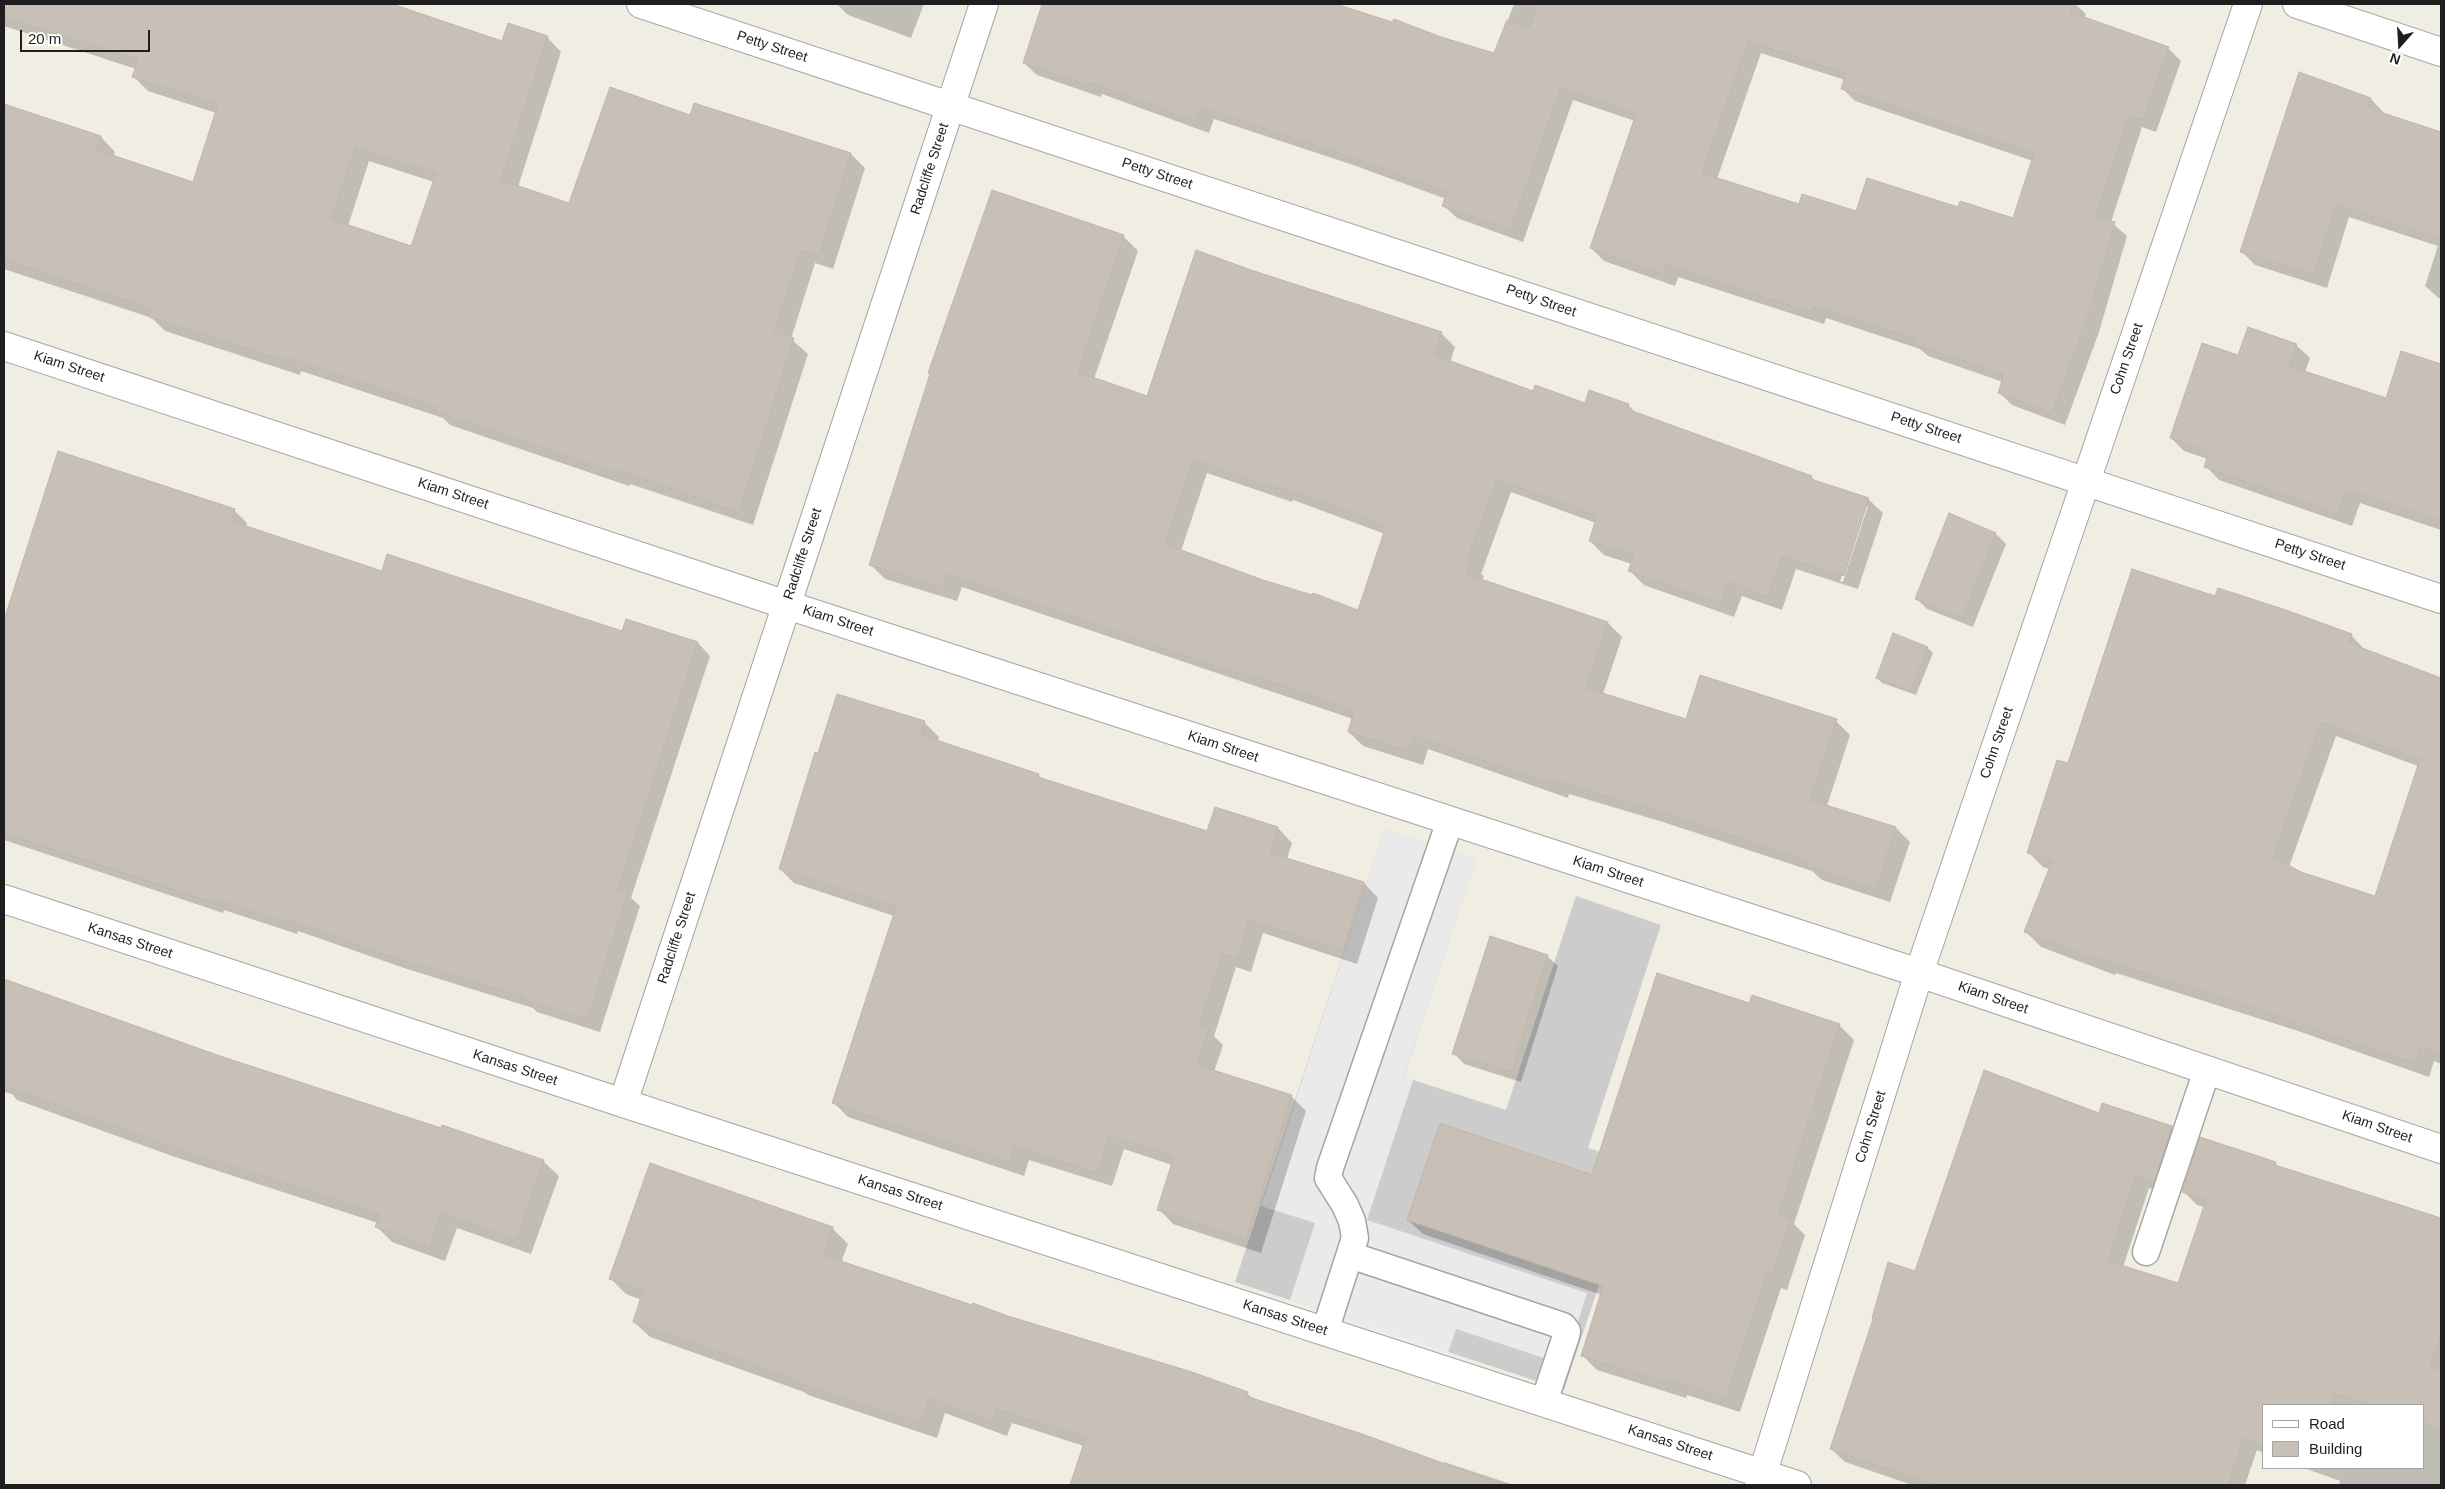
<!DOCTYPE html>
<style>
body{margin:0}
#map{position:relative;width:2445px;height:1489px;overflow:hidden;background:#f0ede3;font-family:Helvetica,sans-serif}
canvas{display:block}
.frame{position:absolute;inset:0;border:5px solid #1e1e1e;pointer-events:none}
.legend{position:absolute;left:2262px;top:1404px;width:162px;height:65px;box-sizing:border-box;background:#fff;border:1px solid #a5a5a5;margin:0;padding:6px 9px;list-style:none;font-size:15px;color:#1e1e1e}
.legend li{display:flex;align-items:center;gap:10px;height:25px}
.legend b{width:25px;border:1px solid #a5a5a5}
.north{position:absolute;left:2375px;top:20px;width:50px;height:50px;-webkit-text-stroke:4px #fff;paint-order:stroke;rotate:199deg;font-size:14px;font-weight:700;line-height:20px;text-align:center;color:#1e1e1e}
.north::after{content:'';display:block;margin:auto;width:18px;height:22px;background:#1e1e1e;clip-path:polygon(50% 0,100% 100%,50% 72%,0 100%)}
.scale{position:absolute;left:20px;top:30px;width:130px;height:22px;box-sizing:border-box;border:2px solid #1e1e1e;border-top:0;padding-left:6px;font-size:15px;line-height:18px;white-space:nowrap;color:#1e1e1e;-webkit-text-stroke:4px #fff;paint-order:stroke}
</style>
<div id="map">
<canvas width="2445" height="1489"></canvas>
<div class="frame"></div>
<ul class="legend">
<li><b style="height:6px;background:#fff"></b>Road</li>
<li><b style="height:14px;background:#c8c0b6"></b>Building</li>
</ul>
<div class="north">N</div>
<div class="scale">20 m</div>
</div>
<script>
const ctx = document.querySelector('canvas').getContext('2d');
ctx.lineJoin = 'round';
function paint(path, color) { ctx.fillStyle = color; ctx.fill(path, 'evenodd'); }
const toPath = rows => new Path2D(rows.map(r => 'M' + r).join(''));
function trace(path, color, width, dash) { ctx.strokeStyle = color; ctx.lineWidth = width; ctx.lineCap = dash ? 'butt' : 'round'; ctx.setLineDash(dash || []); ctx.stroke(path); }
function drawText(font, color, halo, rows, align = 'center') {
  ctx.font = font + ' Helvetica,sans-serif'; ctx.lineWidth = 4; ctx.setLineDash([]); ctx.textBaseline = 'middle'; ctx.strokeStyle = halo; ctx.fillStyle = color; for (const [text, x, y, turn = 0] of rows) {
    ctx.save(); ctx.translate(x, y); ctx.rotate((+turn || 0) * Math.PI / 180); ctx.textAlign = isNaN(turn) ? turn : align; if (halo) ctx.strokeText(text, 0, 0); ctx.fillText(text, 0, 0); ctx.restore();
  }
}
const religious = toPath([
 [1384,830,1475,860,1404,1077,1506,1110,1576,896,1661,925,1588,1148,1639,1165,1564,1390,1235,1282]
]);
const parking = toPath([
 [1384,830,1475,860,1404,1076,1413,1080,1367,1220,1587,1293,1557,1388,1536,1381,1544,1358,1456,1329,1448,1353,1290,1300,1315,1223,1261,1206]
]);
const shadow = toPath([
 [4,4,388,4,503,42,547,37,561,52,518,187,570,205,691,117,695,104,851,154,865,168,833,269,815,263,791,339,808,354,753,525,630,484,629,486,450,425,443,418,301,371,300,375,165,331,152,318,4,269,4,106,101,137,115,152,113,157,194,183,216,113,148,91,134,77,136,69,4,26],
 [369,161,434,182,412,248,348,226],
 [837,4,924,4,911,38,848,15],
 [1044,4,1330,4,1495,54,1514,4,2075,4,2086,14,2084,18,2168,48,2181,61,2156,132,2142,127,2111,222,2127,236,2099,332,2065,425,2012,405,1999,392,2003,382,1928,356,1920,349,1826,318,1824,324,1678,277,1675,286,1604,261,1591,248,1635,121,1573,100,1523,242,1457,218,1444,206,1446,199,1356,166,1214,119,1209,133,1102,94,1101,97,1037,75,1024,63],
 [1761,53,1845,80,1842,88,1855,101,2033,161,2014,220,1856,213,1800,205,1717,179],
 [2300,74,2371,99,2384,113,2384,115,2441,133,2441,300,2425,286,2438,246,2349,217,2327,288,2255,265,2241,251],
 [1123,236,1138,251,1094,379,1148,398,1250,271,1441,333,1455,347,1450,363,1534,393,1585,404,1628,405,1637,414,1811,477,1816,482,1868,499,1883,513,1858,589,1796,569,1782,610,1742,596,1734,617,1644,585,1630,571,1632,564,1604,555,1590,541,1596,523,1511,492,1481,574,1484,576,1482,580,1608,623,1622,637,1603,694,1687,720,1836,721,1850,735,1827,806,1896,828,1910,842,1890,902,1822,880,1812,871,1663,822,1569,794,1568,798,1428,749,1423,765,1363,746,1349,732,1353,719,962,587,957,601,885,579,871,565],
 [1207,473,1292,502,1293,500,1385,534,1359,611,1262,581,1181,551],
 [1865,506,1868,506,1843,582,1840,581],
 [2296,345,2310,358,2305,372,2387,399,2402,353,2441,365,2441,530,2360,503,2352,526,2219,480,2206,466,2208,459,2184,451,2171,438,2239,357],
 [59,452,234,510,247,523,246,527,382,573,623,632,698,643,710,656,631,898,640,906,600,1032,537,1012,533,1008,407,969,298,931,297,934,224,910,223,913,4,840,4,624],
 [1996,534,2006,544,1973,627,1927,609,1917,599],
 [2216,597,2351,635,2366,651,2441,679,2441,1064,2434,1061,2429,1077,2298,1031,2116,973,2115,975,2041,947,2026,932,2050,869,2043,867,2028,852,2069,765],
 [2336,736,2418,766,2376,898,2301,873,2289,867],
 [1894,635,1928,648,1933,653,1916,695,1882,683,1877,678],
 [924,722,939,737,937,742,1038,775,1043,779,1208,833,1216,809,1278,828,1292,843,1287,859,1364,883,1378,898,1357,964,1263,933,1251,972,1236,967,1214,1036,1223,1045,1214,1072,1291,1096,1306,1111,1261,1253,1173,1224,1159,1209,1172,1165,1124,1149,1112,1186,1029,1160,1024,1176,848,1117,834,1103,894,916,794,883,780,869],
 [1547,956,1558,966,1521,1082,1464,1064,1454,1053],
 [4,980,219,1057,543,1161,559,1176,531,1254,457,1228,445,1261,392,1242,377,1227,378,1223,175,1157,17,1100,12,1094,4,1092],
 [1750,1005,1839,1025,1854,1040,1794,1224,1805,1235,1787,1290,1781,1288,1740,1412,1687,1395,1686,1398,1597,1370,1582,1355,1602,1295,1423,1234,1408,1220,1593,1176],
 [2103,1104,2172,1127,2185,1140,2167,1194,2149,1188,2123,1267,2179,1285,2204,1207,2197,1205,2183,1191,2275,1163,2280,1168,2441,1219,2441,1485,2339,1485,2340,1481,2304,1468,2424,1468,2424,1405,2264,1405,2264,1453,2257,1450,2245,1485,1912,1485,1845,1462,1831,1449,1916,1273,2100,1115],
 [832,1228,848,1244,841,1263,1247,1393,1254,1400,1444,1464,1444,1462,1514,1485,1072,1485,1084,1446,1012,1423,1007,1436,945,1413,937,1438,808,1395,804,1392,650,1337,634,1322,642,1300,626,1294,610,1278]
]);
const building = toPath([
 [4,4,392,4,502,41,508,23,548,36,501,180,569,203,610,87,690,115,694,103,851,153,819,255,801,250,774,332,794,338,739,512,616,470,615,473,434,411,436,407,287,358,286,361,149,317,152,309,4,259,4,104,101,136,97,150,193,182,218,104,132,77,138,60,4,17,4,4],
 [355,147,436,173,411,246,331,219,355,147],
 [1042,4,1336,4,1392,22,1394,19,1441,37,1494,53,1507,20,1529,28,1538,4,2072,4,2070,12,2169,47,2143,120,2129,115,2096,217,2115,222,2087,319,2052,413,1998,393,2004,374,1914,344,1915,339,1813,306,1811,312,1666,265,1662,274,1590,248,1636,114,1561,88,1510,230,1442,206,1447,192,1342,154,1201,108,1196,121,1089,82,1088,85,1023,63,1042,4],
 [1748,41,1846,73,1841,89,2034,153,2013,218,1960,201,1958,207,1867,178,1856,211,1802,194,1799,204,1702,173,1748,41],
 [2299,72,2371,98,2368,108,2441,132,2441,239,2336,204,2314,275,2240,252,2299,72],
 [992,190,1124,235,1078,372,1147,396,1196,250,1251,270,1442,332,1434,355,1533,391,1535,385,1585,403,1589,390,1629,404,1627,409,1812,476,1811,479,1869,498,1844,576,1782,556,1767,597,1728,582,1720,604,1628,571,1634,555,1589,541,1597,516,1497,479,1467,560,1470,561,1466,574,1608,622,1586,688,1686,719,1700,675,1837,719,1810,800,1896,827,1876,889,1806,866,1808,860,1648,808,1555,781,1554,785,1414,736,1408,751,1348,732,1354,711,1278,684,1228,670,947,574,943,588,869,565,930,374,928,373,992,190],
 [1193,460,1278,489,1279,486,1386,526,1358,610,1313,593,1312,595,1263,580,1165,544,1193,460],
 [2248,327,2297,344,2289,366,2386,398,2401,351,2441,364,2441,521,2346,490,2338,514,2204,467,2209,452,2170,438,2202,343,2238,355,2248,327],
 [58,451,235,509,231,521,382,571,387,554,622,631,626,619,698,642,618,889,628,892,587,1020,523,1000,524,997,393,957,285,919,284,922,212,898,210,901,4,833,4,620,58,451],
 [1949,513,1996,533,1962,618,1915,599,1949,513],
 [2132,569,2215,596,2218,588,2286,610,2352,634,2349,643,2441,678,2441,1054,2420,1047,2415,1063,2221,997,2101,959,2100,961,2024,932,2052,861,2027,853,2057,760,2068,763,2132,569],
 [2321,722,2420,759,2375,896,2301,872,2273,857,2321,722],
 [1893,633,1928,647,1911,691,1876,678,1893,633],
 [837,694,925,721,921,735,1039,774,1038,777,1207,831,1215,807,1278,827,1270,853,1364,882,1343,950,1249,920,1237,958,1222,954,1199,1026,1209,1029,1197,1065,1292,1095,1246,1240,1157,1210,1174,1156,1109,1136,1098,1173,1015,1146,1010,1162,832,1103,896,907,779,869,815,752,818,753,837,694],
 [1490,936,1548,955,1511,1072,1452,1054,1490,936],
 [1657,973,1749,1003,1752,995,1840,1024,1778,1215,1791,1219,1772,1276,1767,1274,1726,1398,1672,1380,1671,1384,1581,1356,1603,1286,1407,1220,1440,1123,1592,1175,1657,973],
 [4,979,220,1056,441,1128,442,1125,544,1160,516,1240,441,1213,430,1247,375,1227,380,1214,181,1150,4,1086,4,979],
 [1984,1070,2099,1113,2102,1103,2172,1126,2154,1182,2136,1176,2108,1261,2178,1283,2206,1200,2182,1192,2200,1137,2276,1162,2275,1165,2441,1218,2441,1334,2430,1367,2441,1370,2441,1429,2424,1423,2424,1405,2370,1405,2335,1394,2331,1405,2264,1405,2264,1445,2244,1438,2228,1485,1937,1485,1830,1449,1873,1319,1872,1318,1888,1262,1915,1271,1984,1070],
 [650,1163,833,1227,823,1255,972,1305,973,1303,1008,1316,1192,1372,1248,1392,1246,1396,1362,1434,1493,1481,1492,1485,1070,1485,1086,1437,996,1409,992,1421,929,1398,921,1423,791,1380,792,1378,633,1322,643,1291,609,1279,650,1163]
]);
const service = toPath([
 [2146,1252,2207,1070],
 [1350,1255,1563,1326,1567,1331,1566,1336,1544,1402],
 [1325,1331,1355,1238,1352,1221,1345,1205,1328,1178,1330,1168,1450,821]
]);
const minor = toPath([
 [641,4,2441,599],
 [2297,4,2441,52],
 [4,346,787,605,1919,973,2441,1149],
 [623,1103,984,4],
 [1759,1485,1919,973,2248,4]
]);
const tertiary = toPath([
 [4,899,623,1103,1797,1485]
]);
const streetNames = [
 ["Petty Street",772,47,18],
 ["Radcliffe Street",930,169,-72],
 ["Petty Street",1157,174,18],
 ["Petty Street",1541,301,19],
 ["Cohn Street",2127,359,-71],
 ["Kiam Street",69,367,18],
 ["Petty Street",1926,428,18],
 ["Kiam Street",453,494,18],
 ["Radcliffe Street",803,554,-72],
 ["Petty Street",2310,555,18],
 ["Kiam Street",838,621,18],
 ["Cohn Street",1997,743,-71],
 ["Kiam Street",1223,747,18],
 ["Kiam Street",1608,872,18],
 ["Radcliffe Street",677,938,-72],
 ["Kansas Street",130,941,18],
 ["Kiam Street",1993,998,19],
 ["Kansas Street",515,1068,18],
 ["Cohn Street",1871,1127,-73],
 ["Kiam Street",2377,1127,19],
 ["Kansas Street",900,1193,18],
 ["Kansas Street",1285,1318,18],
 ["Kansas Street",1670,1443,18]
];
paint(religious, '#ccc');
paint(parking, '#eaeaea');
paint(shadow, '#0003');
paint(building, '#c8c0b6');
trace(building, '#c3b6a4', 1);
trace(service, '#a5a5a5', 29);
trace(minor, '#a5a5a5', 30);
trace(tertiary, '#a5a5a5', 30);
trace(service, '#fff', 26);
trace(minor, '#fff', 28);
trace(tertiary, '#fff', 28);
drawText('14px', '#1e1e1e', '#fff', streetNames);
</script>
